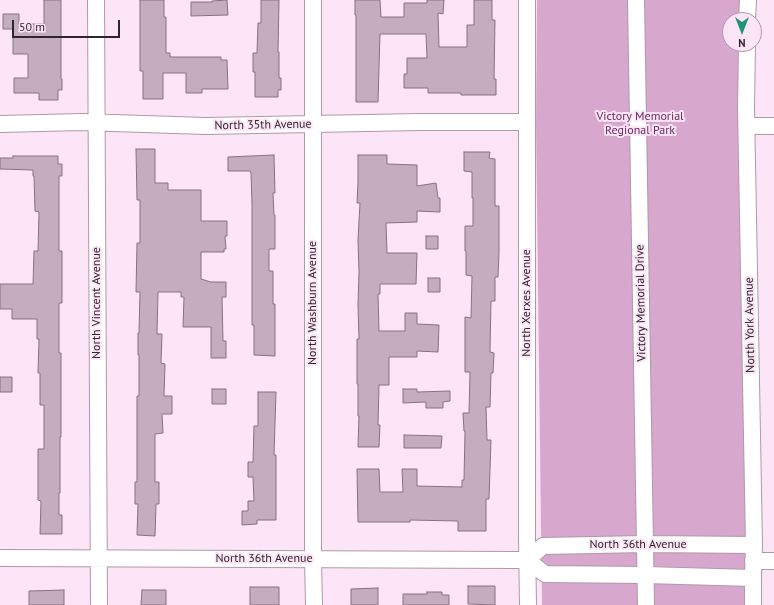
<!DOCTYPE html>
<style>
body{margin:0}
#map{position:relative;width:774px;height:605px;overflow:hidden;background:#fce5f6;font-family:"PT Sans",sans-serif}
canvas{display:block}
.north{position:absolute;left:722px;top:12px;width:40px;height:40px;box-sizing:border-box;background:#fce5f6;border:1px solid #aa99a5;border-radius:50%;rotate:180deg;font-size:11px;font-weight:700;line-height:16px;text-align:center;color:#2e262c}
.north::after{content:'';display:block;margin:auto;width:14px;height:18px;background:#209477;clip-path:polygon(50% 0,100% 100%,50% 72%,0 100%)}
.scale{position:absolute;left:12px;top:20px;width:108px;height:18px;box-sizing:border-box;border:2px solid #2e262c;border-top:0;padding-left:5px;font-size:12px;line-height:14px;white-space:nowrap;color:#2e262c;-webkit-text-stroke:3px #fce5f6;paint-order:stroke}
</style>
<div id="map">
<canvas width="774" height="605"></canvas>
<div class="north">N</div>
<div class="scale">50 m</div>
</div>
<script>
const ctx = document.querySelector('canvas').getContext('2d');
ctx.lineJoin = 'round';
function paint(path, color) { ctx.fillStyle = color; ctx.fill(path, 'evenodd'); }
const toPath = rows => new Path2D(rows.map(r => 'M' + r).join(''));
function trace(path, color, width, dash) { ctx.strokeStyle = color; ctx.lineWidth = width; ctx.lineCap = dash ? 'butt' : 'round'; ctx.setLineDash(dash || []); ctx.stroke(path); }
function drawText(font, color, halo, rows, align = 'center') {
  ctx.font = font + ' "PT Sans",sans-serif'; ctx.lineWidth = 4; ctx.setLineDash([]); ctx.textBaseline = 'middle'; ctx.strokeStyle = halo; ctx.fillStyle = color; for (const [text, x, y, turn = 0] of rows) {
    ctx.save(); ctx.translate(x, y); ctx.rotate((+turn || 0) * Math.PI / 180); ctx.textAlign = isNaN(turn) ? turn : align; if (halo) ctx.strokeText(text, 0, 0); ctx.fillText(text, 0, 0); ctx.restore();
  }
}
const green = toPath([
 [537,0,743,0,743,20,730,20,730,44,743,44,747,605,542,605,536,124]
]);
const building = toPath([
 [44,0,61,0,61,79,62,79,62,90,58,90,58,100,39,100,39,93,14,93,14,78,28,78,28,54,13,54,13,29,3,29,3,14,19,14,19,24,44,24,44,0],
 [140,0,164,0,164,17,166,17,166,53,170,53,170,57,221,57,221,60,227,60,228,89,202,89,202,93,186,93,186,73,163,73,163,99,143,99,143,71,140,71,140,0],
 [227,0,228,15,191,16,191,2,212,2,212,1,227,0],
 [261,0,279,0,278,52,279,52,279,78,281,78,281,90,278,90,278,97,255,97,255,72,253,72,253,53,257,53,258,23,261,23,261,0],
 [355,0,380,0,381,17,404,17,404,3,427,3,427,0,444,0,443,14,438,13,439,47,467,47,467,25,474,25,474,0,492,0,492,20,495,20,494,79,496,79,496,95,461,95,461,93,428,93,428,88,404,88,404,74,407,74,407,58,427,58,426,34,380,34,378,102,356,102,356,15,355,15,355,0],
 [136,149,155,149,155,183,168,183,168,190,201,190,201,221,227,221,227,236,225,236,226,249,224,249,224,252,201,252,201,279,211,282,226,282,226,297,222,297,223,341,226,341,226,358,211,358,211,327,183,327,184,297,181,297,181,292,158,292,157,334,162,334,161,363,165,364,164,396,172,396,172,414,162,414,163,433,155,434,155,482,159,482,159,504,156,504,155,536,137,535,138,504,135,504,135,482,137,482,137,396,139,396,139,355,138,355,138,333,139,333,140,292,136,292,137,243,140,243,140,200,137,200,136,149],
 [464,152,490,152,489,158,495,159,495,206,499,206,499,252,498,277,495,277,495,301,491,301,490,352,494,353,493,373,491,373,490,407,486,407,487,440,491,440,489,499,486,499,486,531,458,531,458,521,410,520,410,522,358,522,357,469,379,469,380,492,403,492,402,469,417,469,417,486,462,487,462,480,464,480,465,431,464,431,463,413,469,413,470,372,465,372,465,317,471,318,472,276,466,275,466,251,465,251,465,226,473,226,473,198,472,198,472,172,464,171,464,152],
 [274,155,275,193,273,193,274,215,275,215,275,249,269,249,269,271,273,271,273,304,275,304,275,356,254,355,254,325,252,325,252,204,251,173,250,171,228,171,228,157,274,155],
 [358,155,387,155,387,164,417,165,417,186,436,183,438,198,440,198,440,212,417,211,417,222,386,223,387,253,417,253,416,284,380,284,380,294,378,294,379,331,405,331,405,313,417,313,417,324,439,325,438,352,417,351,417,357,389,357,389,385,379,385,378,425,380,425,379,447,358,447,359,416,358,416,358,384,357,384,357,339,359,339,358,305,359,272,358,240,360,203,357,203,358,183,358,155],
 [13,156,58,156,58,164,62,164,62,176,59,176,59,251,62,251,62,303,59,303,59,353,61,353,61,437,60,437,60,493,59,493,59,515,62,515,62,534,40,534,41,501,38,500,38,449,44,449,44,405,40,405,40,373,38,373,39,339,37,339,37,319,12,319,12,309,0,309,0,284,33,284,34,251,38,251,39,212,35,211,34,176,33,176,33,170,0,169,0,158,13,158,13,156],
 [426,236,438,236,438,249,426,249,426,236],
 [428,278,440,278,440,292,428,292,428,278],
 [0,377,12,377,12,392,0,392,0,377],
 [212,389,226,389,226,404,212,404,212,389],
 [403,389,417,389,417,392,450,391,450,401,443,402,443,408,426,408,426,402,403,403,403,389],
 [258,392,276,392,274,455,276,455,276,520,257,520,257,524,242,525,242,511,248,511,248,501,254,501,253,477,248,477,248,462,253,462,254,426,258,426,258,392],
 [404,435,442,436,441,448,404,448,404,435],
 [468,586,495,586,495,605,468,604,468,586],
 [250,587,279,587,279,605,250,605,250,587],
 [378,588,378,605,351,605,351,589,378,588],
 [64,590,64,605,29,605,29,591,64,590],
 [142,590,166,590,166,605,141,605,142,590],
 [427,592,442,592,442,595,449,595,449,605,403,605,403,594,427,594,427,592]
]);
const minor = toPath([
 [96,0,99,605],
 [313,0,313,559,314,605],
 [527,0,527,539,528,605],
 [636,0,646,605],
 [747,20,748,0],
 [747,44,746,108,754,545,753,578,753,605],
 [0,124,82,122,206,126,420,122,527,122],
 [747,126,774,126],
 [0,558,516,560,527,560,543,546,645,544,754,545],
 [527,560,545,574,645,575,753,578],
 [753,561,774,561]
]);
const parkNames = [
 ["Victory Memorial",640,117],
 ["Regional Park",640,131]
];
const streetNames = [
 ["North 35th Avenue",263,125,-1],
 ["North Vincent Avenue",97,303,-90],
 ["North Washburn Avenue",313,303,-90],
 ["North Xerxes Avenue",527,303,-90],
 ["Victory Memorial Drive",641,303,-91],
 ["North York Avenue",750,325,-91],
 ["North 36th Avenue",638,545],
 ["North 36th Avenue",264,559]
];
paint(green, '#d8a7cd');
paint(building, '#c4aebe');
trace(building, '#867282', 1);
trace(minor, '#ae99a9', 18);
trace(minor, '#fff', 16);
drawText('12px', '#672a5d', '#fce5f6', parkNames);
drawText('12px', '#2e262c', '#fce5f6', streetNames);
</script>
